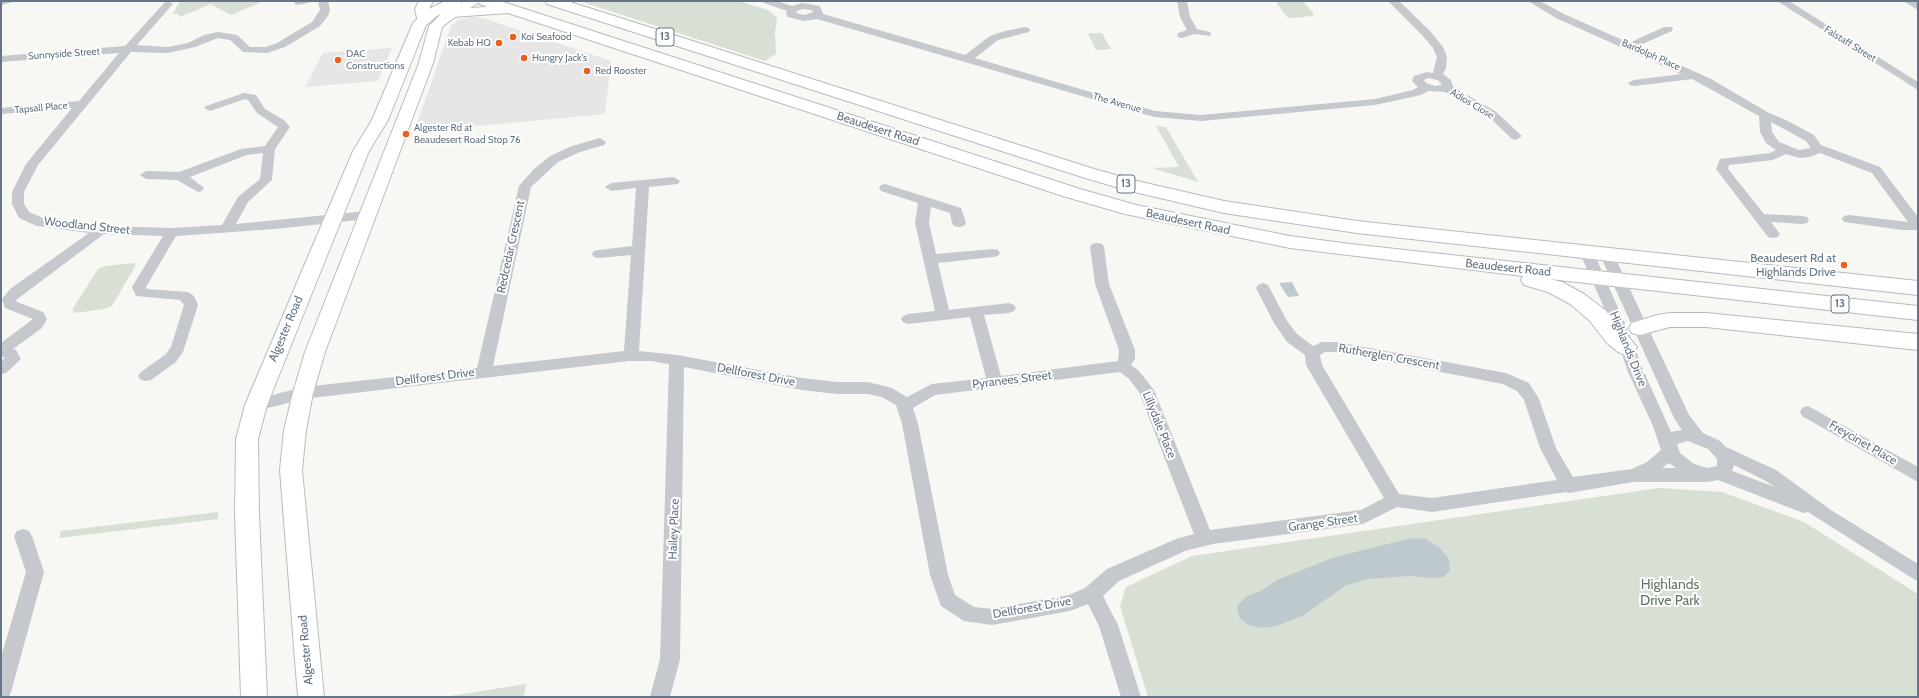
<!DOCTYPE html>
<style>
body{margin:0}
#map{position:relative;width:1919px;height:698px;overflow:hidden;background:#f7f7f4;font-family:Cabin,sans-serif}
canvas{display:block}
.frame{position:absolute;inset:0;border:2px solid #657586;pointer-events:none}
</style>
<div id="map">
<canvas width="1919" height="698"></canvas>
<div class="frame"></div>
</div>
<script>
const ctx = document.querySelector('canvas').getContext('2d');
ctx.lineJoin = 'round';
function paint(path, color) { ctx.fillStyle = color; ctx.fill(path, 'evenodd'); }
const toPath = rows => new Path2D(rows.map(r => 'M' + r).join(''));
function trace(path, color, width, dash) { ctx.strokeStyle = color; ctx.lineWidth = width; ctx.lineCap = dash ? 'butt' : 'round'; ctx.setLineDash(dash || []); ctx.stroke(path); }
function drawText(font, color, halo, rows, align = 'center') {
  ctx.font = font + ' Cabin,sans-serif'; ctx.lineWidth = 4; ctx.setLineDash([]); ctx.textBaseline = 'middle'; ctx.strokeStyle = halo; ctx.fillStyle = color; for (const [text, x, y, turn = 0] of rows) {
    ctx.save(); ctx.translate(x, y); ctx.rotate((+turn || 0) * Math.PI / 180); ctx.textAlign = isNaN(turn) ? turn : align; if (halo) ctx.strokeText(text, 0, 0); ctx.fillText(text, 0, 0); ctx.restore();
  }
}
const built = toPath([
 [471,17,483,18,611,61,605,114,414,132,451,26,458,20],
 [392,48,378,81,305,87,323,53]
]);
const green = toPath([
 [180,1,264,1,231,15,211,4,180,17,178,14,173,14],
 [579,1,738,1,768,10,777,18,775,32,776,54,765,61],
 [1275,1,1303,1,1314,14,1312,16,1293,18,1287,17],
 [1090,33,1102,33,1111,49,1096,50,1088,34],
 [1156,126,1166,127,1198,182,1152,168,1179,167],
 [133,263,136,265,112,306,104,309,75,313,72,310,98,269,105,266],
 [1659,488,1722,492,1804,522,1918,594,1918,697,1148,697,1120,606,1126,587,1192,556],
 [218,512,218,519,59,538,61,531],
 [526,684,524,697,444,697]
]);
const water = toPath([
 [1292,282,1299,296,1288,297,1279,283],
 [1412,538,1426,539,1440,548,1449,559,1450,570,1444,577,1432,578,1409,576,1367,579,1345,586,1304,615,1277,626,1261,628,1248,625,1239,617,1237,606,1247,596,1261,591,1277,580,1335,557]
]);
const stream = toPath([
 [1,3,10,1]
]);
const minor = toPath([
 [168,1,173,4,171,6,137,45,168,47,188,43,204,35,218,32,237,35,250,47,266,47,277,43,312,22,320,10,318,1,328,1,330,10,328,16,320,26,285,47,267,53,243,52,230,40,218,38,195,47,168,53,131,52,38,165,24,192,24,204,29,212,45,219,101,226,172,228,222,225,238,197,260,179,263,153,247,155,190,177,204,188,202,191,198,192,177,180,146,179,140,175,146,171,179,172,241,149,265,146,278,127,257,113,248,100,245,99,210,111,204,108,206,106,244,93,256,95,265,109,284,120,290,127,275,149,272,180,248,202,236,224,367,211,372,212,374,215,372,218,367,219,275,229,176,236,146,287,147,289,188,292,194,296,198,305,183,352,176,362,151,380,146,381,141,380,138,376,141,372,166,354,171,347,184,305,180,300,136,296,132,287,163,236,104,234,16,300,17,302,43,312,47,319,42,328,13,349,16,350,21,359,6,373,1,374,1,361,5,358,1,356,1,343,33,319,5,308,2,299,10,289,89,233,37,226,19,218,12,204,12,192,26,164,72,108,1,114,1,108,79,101,119,53,1,62,1,56,125,46,165,2,168,1],
 [294,1,310,1,308,3,298,5,295,4,294,1],
 [762,1,777,1,792,6,802,3,820,6,823,14,965,55,990,36,1005,31,1025,27,1029,28,1030,30,1029,32,998,40,975,58,1155,111,1201,115,1375,99,1413,90,1418,87,1412,81,1414,76,1427,72,1433,73,1437,57,1433,48,1422,35,1388,1,1399,1,1430,31,1443,47,1447,57,1446,68,1443,74,1451,80,1453,87,1495,111,1522,136,1516,140,1512,139,1487,115,1445,92,1428,91,1421,95,1375,105,1201,121,1154,117,817,19,804,21,788,17,786,14,787,11,764,3,762,1],
 [802,9,812,10,813,12,804,15,796,13,797,11,802,9],
 [1428,78,1438,80,1442,85,1435,86,1426,83,1424,80,1428,78],
 [1177,1,1187,1,1190,17,1197,29,1210,32,1211,34,1210,36,1194,34,1182,38,1178,37,1177,35,1178,33,1187,30,1180,17,1177,1],
 [1528,1,1540,1,1564,14,1629,43,1664,27,1672,27,1673,29,1672,31,1638,46,1711,79,1769,113,1786,120,1814,135,1821,145,1880,167,1918,217,1918,230,1902,230,1844,222,1842,219,1844,216,1849,215,1908,222,1872,173,1820,153,1810,157,1799,158,1786,154,1773,160,1729,165,1728,169,1764,214,1802,216,1807,217,1809,220,1807,223,1802,224,1771,222,1780,234,1778,237,1773,238,1768,237,1716,169,1720,159,1770,153,1776,150,1766,143,1760,132,1759,116,1692,79,1634,86,1630,85,1628,83,1634,80,1681,74,1556,18,1528,1],
 [1771,122,1806,141,1811,148,1799,150,1779,142,1772,132,1771,122],
 [1777,1,1789,1,1918,82,1918,90,1777,1],
 [1903,1,1915,1,1918,3,1918,10,1903,1],
 [600,138,606,142,604,145,580,152,558,162,531,187,493,366,624,351,631,255,599,258,594,257,592,254,594,251,599,250,632,246,636,188,611,191,605,187,611,183,674,177,680,181,678,184,649,187,639,351,677,355,802,378,837,382,868,382,892,388,907,397,932,384,986,378,970,317,908,324,903,322,901,319,903,316,908,314,935,311,915,223,918,203,881,191,879,188,881,185,885,184,961,208,966,223,964,226,959,227,954,226,952,223,950,213,931,207,929,223,936,254,993,249,998,250,1000,253,998,256,993,257,938,263,949,310,1009,303,1014,305,1016,308,1014,311,1009,313,984,315,1001,376,1118,361,1119,350,1095,284,1090,247,1092,244,1097,243,1102,244,1104,247,1109,284,1135,350,1135,359,1131,365,1139,371,1154,390,1210,530,1361,510,1384,498,1306,365,1305,355,1287,342,1274,323,1256,288,1258,285,1263,283,1268,285,1287,321,1297,334,1313,346,1322,342,1337,342,1506,373,1529,383,1539,399,1556,448,1573,477,1632,469,1647,462,1661,450,1653,426,1628,372,1613,328,1579,251,1581,248,1586,247,1591,248,1593,251,1627,328,1644,372,1671,432,1682,430,1674,418,1599,253,1601,250,1606,249,1611,250,1613,253,1689,415,1703,433,1720,441,1726,447,1776,470,1831,510,1918,564,1918,581,1912,578,1808,512,1804,513,1798,511,1718,480,1707,482,1633,482,1569,493,1566,492,1432,512,1397,507,1363,524,1213,544,1185,551,1119,581,1103,596,1118,625,1141,697,1121,697,1099,626,1088,604,1070,611,992,625,964,621,941,606,930,575,902,424,896,405,882,397,868,394,837,394,802,390,684,367,680,659,670,697,650,697,660,659,669,364,651,361,629,361,303,399,256,411,250,409,248,405,250,401,303,387,477,368,519,186,534,169,550,156,572,146,600,138],
 [1325,352,1337,352,1503,384,1517,391,1524,400,1540,448,1557,480,1432,498,1399,494,1322,365,1320,355,1325,352],
 [1120,372,1129,379,1139,392,1194,534,1176,539,1107,569,1085,588,1069,595,992,609,974,607,955,595,948,575,918,424,913,408,935,395,1120,372],
 [1688,441,1708,449,1717,459,1717,466,1707,468,1694,464,1680,453,1677,444,1688,441],
 [1669,463,1676,468,1662,468,1669,463],
 [1734,465,1764,480,1775,487,1732,471,1734,465],
 [1808,406,1918,467,1918,482,1802,416,1800,412,1802,408,1808,406],
 [23,529,29,531,32,536,44,572,11,692,9,697,1,697,1,657,26,572,14,536,17,531,23,529]
]);
const major = toPath([
 [445,1,462,1,460,4,464,1,481,1,451,20,442,27,433,63,325,352,313,393,306,430,302,470,324,697,298,697,280,470,284,430,293,393,305,352,419,63,429,26,441,14,458,5,437,16,426,25,388,120,369,151,267,405,258,439,259,515,267,697,241,697,235,515,236,439,245,405,353,151,372,120,413,23,427,10,445,1]
]);
const highway = toPath([
 [419,1,433,1,429,9,431,18,429,21,419,21,417,18,415,9,419,1],
 [478,1,500,1,1080,189,1136,205,1290,236,1350,244,1918,306,1918,320,1550,279,1562,282,1584,294,1605,310,1637,347,1634,352,1626,355,1618,352,1607,343,1589,320,1570,304,1548,292,1524,285,1521,280,1523,276,1290,248,1125,214,1066,197,508,13,452,17,447,16,445,13,447,10,452,9,487,7,480,4,478,1],
 [545,1,567,1,1094,169,1137,181,1224,201,1357,221,1918,281,1918,295,1357,233,1224,213,1126,190,1082,177,547,4,545,1],
 [1670,313,1706,313,1918,334,1918,350,1706,327,1670,327,1640,335,1632,333,1629,328,1632,323,1657,315,1670,313]
]);
const markers = [
 [513,37,4,"#eb5f20"],
 [499,43,4,"#eb5f20"],
 [524,58,4,"#eb5f20"],
 [338,60,4,"#eb5f20"],
 [587,71,4,"#eb5f20"],
 [406,134,4,"#eb5f20"],
 [1844,265,4,"#eb5f20"]
];
const farPoinames = [
 ["Koi Seafood",521,37],
 ["Kebab HQ",491,43,"right"],
 ["DAC",346,54],
 ["Constructions",346,66],
 ["Hungry Jack's",532,58],
 ["Red Rooster",595,71],
 ["Algester Rd at",414,128],
 ["Beaudesert Road Stop 76",414,140]
];
const farStreetnames = [
 ["Falstaff Street",1850,44,32],
 ["Sunnyside Street",64,54,-4],
 ["Bardolph Place",1651,55,24],
 ["The Avenue",1117,103,16],
 ["Adios Close",1472,104,31],
 ["Tapsall Place",41,108,-5]
];
const shields = [
 [665,37,18],
 [1126,184,18],
 [1840,304,18]
];
const shieldNames = [
 ["13",665,37],
 ["13",1126,184],
 ["13",1840,304]
];
const streetNames = [
 ["Beaudesert Road",878,129,18],
 ["Beaudesert Road",1188,222,12],
 ["Woodland Street",87,226,6],
 ["Redcedar Crescent",511,247,-78],
 ["Beaudesert Road",1508,268,6],
 ["Algester Road",286,329,-67],
 ["Highlands Drive",1628,349,68],
 ["Rutherglen Crescent",1389,357,10],
 ["Dellforest Drive",756,375,11],
 ["Dellforest Drive",435,377,-7],
 ["Pyranees Street",1012,380,-7],
 ["Lillydale Place",1159,425,68],
 ["Freycinet Place",1863,443,30],
 ["Grange Street",1323,523,-8],
 ["Hailey Place",674,529,-88],
 ["Dellforest Drive",1032,608,-10],
 ["Algester Road",306,650,-95]
];
const poiNames = [
 ["Beaudesert Rd at",1836,258],
 ["Highlands Drive",1836,272]
];
const nearParknames = [
 ["Highlands",1670,585],
 ["Drive Park",1670,601]
];
paint(built, '#e5e6e5');
paint(green, '#d8dfd5');
paint(water, '#bec9ce');
trace(stream, '#bec9ce', 3.5);
trace(major, '#b8bcc0', 2);
trace(highway, '#b7bbbe', 2);
paint(minor, '#c5c8cc');
paint(major, '#fff');
paint(highway, '#fff');
for (const [x, y, r, color] of markers) { const dot = new Path2D(); dot.arc(x, y, r, 0, 2 * Math.PI); ctx.fillStyle = color; ctx.fill(dot); trace(dot, '#fff', 1.5); }
drawText('10px', '#657586', '#fff', farPoinames, 'left');
drawText('10px', '#657586', '#fff', farStreetnames);
for (const [x, y, w] of shields) { const box = new Path2D(); box.roundRect(x - w / 2, y - 9, w, 18, 3); ctx.fillStyle = '#fff'; ctx.fill(box); trace(box, '#657586', 1); }
drawText('bold 11px', '#657586', null, shieldNames);
drawText('12px', '#657586', '#fff', streetNames);
drawText('12px', '#657586', '#fff', poiNames, 'right');
drawText('14px', '#637860', '#fff', nearParknames);
</script>
